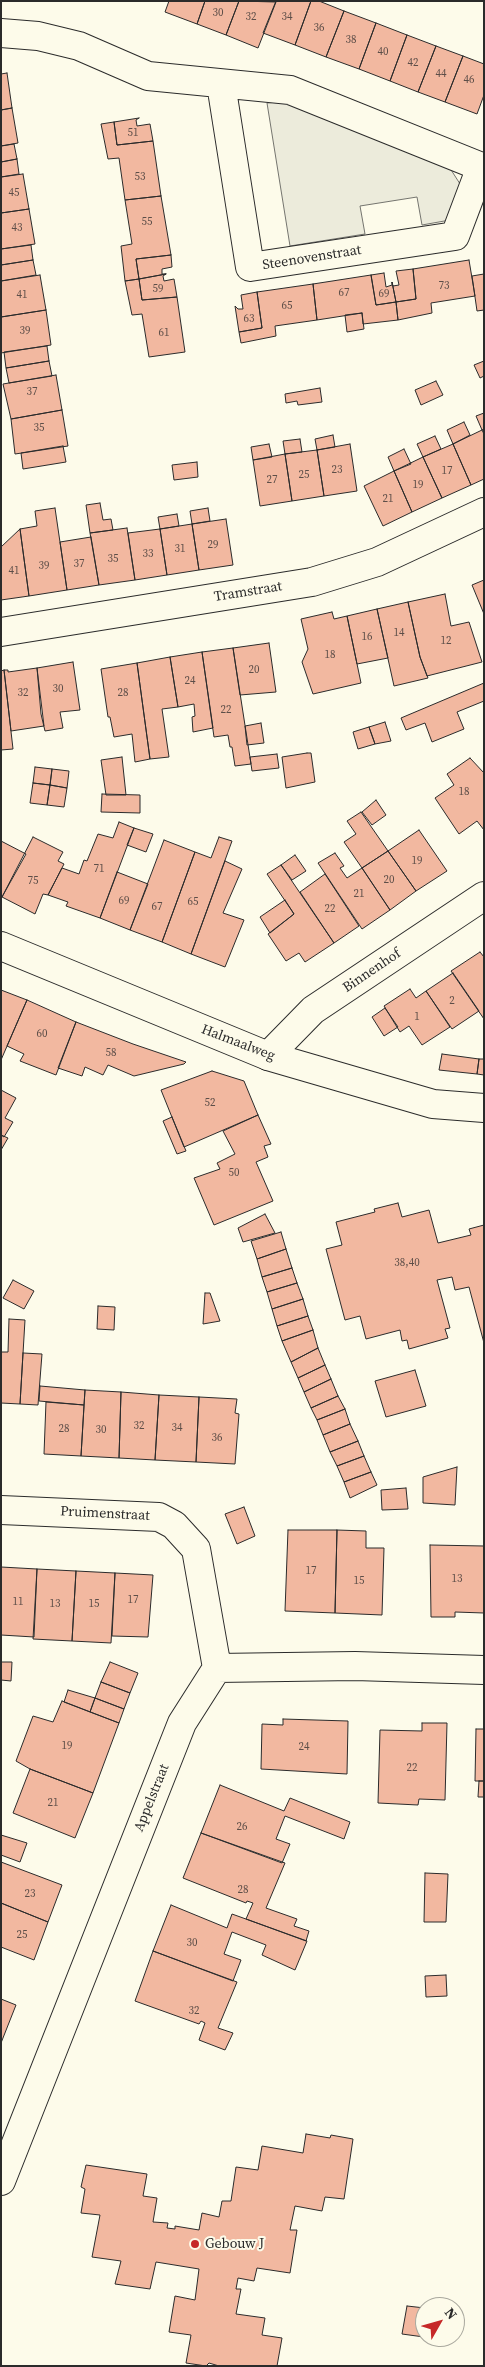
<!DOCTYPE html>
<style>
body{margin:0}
#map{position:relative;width:485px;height:2367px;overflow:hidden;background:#fdfbea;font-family:"Source Serif 4",serif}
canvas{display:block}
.frame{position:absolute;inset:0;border:2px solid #2b2b2b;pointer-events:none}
.north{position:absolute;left:415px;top:2297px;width:50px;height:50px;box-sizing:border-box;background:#fdfbea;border:1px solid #a9a89e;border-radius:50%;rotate:52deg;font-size:14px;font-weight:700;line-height:20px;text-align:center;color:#2b2b2b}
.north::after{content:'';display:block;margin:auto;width:18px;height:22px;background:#c62828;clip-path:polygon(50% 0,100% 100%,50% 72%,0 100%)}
</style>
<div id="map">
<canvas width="485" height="2367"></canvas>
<div class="frame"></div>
<div class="north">N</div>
</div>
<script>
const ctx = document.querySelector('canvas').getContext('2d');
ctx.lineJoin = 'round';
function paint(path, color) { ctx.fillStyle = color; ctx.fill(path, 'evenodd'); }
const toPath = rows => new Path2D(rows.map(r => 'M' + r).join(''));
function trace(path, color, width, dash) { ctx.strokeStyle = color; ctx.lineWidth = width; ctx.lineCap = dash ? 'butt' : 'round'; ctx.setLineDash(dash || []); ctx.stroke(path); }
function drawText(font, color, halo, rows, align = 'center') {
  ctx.font = font + ' "Source Serif 4",serif'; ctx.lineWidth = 4; ctx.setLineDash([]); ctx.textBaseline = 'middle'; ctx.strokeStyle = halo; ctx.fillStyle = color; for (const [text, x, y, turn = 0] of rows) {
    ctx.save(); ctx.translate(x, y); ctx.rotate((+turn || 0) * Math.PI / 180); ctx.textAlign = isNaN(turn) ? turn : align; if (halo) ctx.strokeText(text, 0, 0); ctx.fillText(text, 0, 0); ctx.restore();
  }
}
const green = toPath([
 [289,101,446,162,462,187,450,220,422,225,417,197,360,206,365,234,290,246,267,103,289,101]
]);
const building = toPath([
 [169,1,205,1,197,24,165,12,169,1],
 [205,1,239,1,226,35,197,24,205,1],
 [239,1,276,2,258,48,226,35,239,1],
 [311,1,319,1,344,11,326,57,295,45,311,1],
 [311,1,295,45,263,33,276,1,311,1],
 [344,11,376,23,359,69,326,57,344,11],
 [376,23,407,35,390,81,359,69,376,23],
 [407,35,436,46,418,92,390,81,407,35],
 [436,46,463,56,445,102,418,92,436,46],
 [463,56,484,64,484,95,477,114,445,102,463,56],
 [7,73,12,108,1,110,1,74,7,73],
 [12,108,18,143,1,146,1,110,12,108],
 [139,118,136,120,137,126,150,124,153,141,117,145,114,122,139,118],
 [114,122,117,145,153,141,161,196,125,200,119,158,108,159,101,124,114,122],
 [14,144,17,159,1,162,1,146,14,144],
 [17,159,19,174,1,177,1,162,17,159],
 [23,174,29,209,1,213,1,177,23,174],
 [161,196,171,255,136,259,139,279,125,281,121,246,132,244,125,200,161,196],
 [29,209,35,244,1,249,1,213,29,209],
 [31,245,33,260,1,265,1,249,31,245],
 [171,255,172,267,162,269,162,274,166,274,139,279,136,259,171,255],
 [33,260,36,275,1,281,1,265,33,260],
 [469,260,475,296,431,303,432,313,398,320,396,302,416,299,413,269,469,260],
 [413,269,416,299,396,302,392,282,393,286,399,285,396,271,413,269],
 [384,273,386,287,392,285,392,282,396,302,376,305,371,275,384,273],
 [166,274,163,276,164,281,174,279,177,297,142,300,139,279,166,274],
 [484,274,484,310,477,311,472,276,484,274],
 [40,275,46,310,1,317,1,281,40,275],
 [371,275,376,305,396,302,398,320,363,324,362,313,317,320,313,284,371,275],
 [139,279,142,300,177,297,185,352,149,357,142,314,132,315,125,281,139,279],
 [313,284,317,320,275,326,276,336,241,343,239,332,262,328,257,292,313,284],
 [257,292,262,328,239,332,235,306,238,309,243,309,241,295,257,292],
 [46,310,51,345,1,353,1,317,46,310],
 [362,313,364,329,347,332,345,315,362,313],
 [47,346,49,361,6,368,4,352,47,346],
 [49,361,52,376,9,383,6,368,49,361],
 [484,361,484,376,480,378,474,365,484,361],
 [56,375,62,410,11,419,3,384,56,375],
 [436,381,443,395,421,405,415,390,436,381],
 [320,388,322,402,298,405,297,401,286,403,285,394,320,388],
 [62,410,68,446,15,454,11,419,62,410],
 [484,413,484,429,482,430,476,416,484,413],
 [464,422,470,435,453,444,447,430,464,422],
 [482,430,484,434,484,479,471,485,453,444,482,430],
 [333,435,335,447,317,450,315,439,333,435],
 [435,436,441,449,423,457,417,444,435,436],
 [300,439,302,452,285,454,283,441,300,439],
 [269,444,272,457,253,460,251,447,269,444],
 [350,444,357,491,324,496,317,450,350,444],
 [453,444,471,485,442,498,423,457,453,444],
 [63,446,66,462,23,469,21,453,63,446],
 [404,449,411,464,394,471,388,457,404,449],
 [317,450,324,496,292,501,285,454,317,450],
 [285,454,292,501,260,506,253,460,285,454],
 [423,457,442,498,412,512,394,471,423,457],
 [197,462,198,477,174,480,172,465,197,462],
 [394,471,412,512,383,526,364,486,394,471],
 [100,503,103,520,111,519,113,530,90,533,86,505,100,503],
 [55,508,67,590,29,596,20,529,37,526,35,511,55,508],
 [208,508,210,521,192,524,190,511,208,508],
 [177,514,179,526,160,529,158,517,177,514],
 [226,519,233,565,199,570,192,524,226,519],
 [192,524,199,570,167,575,160,529,192,524],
 [127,528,135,580,99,585,90,533,127,528],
 [20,529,29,596,1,600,1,547,20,529],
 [160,529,167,575,135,580,128,533,160,529],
 [91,537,99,585,67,590,60,542,91,537],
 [484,580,484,614,472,585,484,580],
 [445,594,451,626,469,622,482,662,427,676,420,657,408,602,445,594],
 [408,602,420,657,428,678,394,686,377,609,408,602],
 [377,609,388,658,357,664,347,616,377,609],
 [332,612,334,619,347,616,361,683,313,694,302,662,308,649,301,619,332,612],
 [269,643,276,692,240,695,233,648,269,643],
 [233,648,251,764,235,766,232,747,230,747,228,735,214,737,202,652,233,648],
 [202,652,213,728,193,732,192,717,195,716,194,704,178,707,170,657,202,652],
 [170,657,178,707,162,709,169,757,150,759,137,663,170,657],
 [73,662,80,710,60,712,63,728,45,731,41,714,37,668,73,662],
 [137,663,150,759,135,762,132,734,114,737,110,717,108,717,101,669,137,663],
 [37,668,44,726,11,731,4,670,8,670,8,672,37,668],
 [4,670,13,749,1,750,1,671,4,670],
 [484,683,484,701,457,712,464,729,432,742,425,723,406,730,401,718,484,683],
 [385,722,391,741,375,744,369,727,385,722],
 [261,723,264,743,247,745,245,726,261,723],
 [369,727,375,744,358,749,353,732,369,727],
 [307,753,311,753,315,782,286,788,282,757,307,753],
 [277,754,279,768,252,771,250,757,277,754],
 [122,757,126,795,106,795,101,760,122,757],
 [470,758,484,773,484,830,477,821,459,834,435,798,454,785,447,774,470,758],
 [35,767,52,769,50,785,33,783,35,767],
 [52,769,69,771,67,788,50,785,52,769],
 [33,783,50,785,47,805,30,803,33,783],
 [50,785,67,788,64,807,47,805,50,785],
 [102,794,140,795,140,813,101,812,102,794],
 [376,800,386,815,372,825,362,812,376,800],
 [361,812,388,851,362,868,344,842,356,834,347,821,361,812],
 [119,822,134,828,100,918,66,906,68,902,48,895,62,868,79,874,84,860,87,861,98,834,113,838,119,822],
 [134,828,153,834,146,852,127,845,134,828],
 [419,830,447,871,416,891,388,851,419,830],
 [33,837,63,852,58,861,64,864,48,895,43,894,35,914,2,897,33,837],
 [219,837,232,841,191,954,162,942,195,852,211,858,219,837],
 [164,840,195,852,162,942,130,930,164,840],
 [1,841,26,854,2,897,1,897,1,841],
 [388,851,416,891,390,910,362,868,388,851],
 [335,853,344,866,340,868,347,878,362,868,390,910,362,929,318,863,335,853],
 [295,855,306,871,292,880,281,865,295,855],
 [225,861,242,869,223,913,244,920,225,967,191,954,225,861],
 [281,865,334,943,305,962,299,953,286,961,268,934,294,914,267,874,281,865],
 [117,872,148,884,130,930,100,918,117,872],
 [325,874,359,926,334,943,300,892,325,874],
 [285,900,294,914,270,933,260,917,285,900],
 [480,952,484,957,484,1019,451,971,480,952],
 [453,973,479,1011,452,1029,426,991,453,973],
 [410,989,416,998,426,991,450,1027,422,1045,409,1026,400,1032,384,1006,410,989],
 [1,990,27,1000,1,1060,1,990],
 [27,1000,76,1022,56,1075,20,1061,24,1054,7,1046,27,1000],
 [385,1008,398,1027,384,1036,372,1017,385,1008],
 [76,1022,133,1044,186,1062,184,1064,134,1076,108,1065,103,1075,85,1067,82,1076,58,1068,76,1022],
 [442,1054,479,1059,477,1074,439,1070,442,1054],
 [479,1059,484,1059,484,1075,477,1074,479,1059],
 [212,1071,244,1081,258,1115,184,1147,161,1090,212,1071],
 [1,1090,16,1098,5,1118,13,1122,4,1137,1,1135,1,1090],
 [258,1115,271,1144,264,1146,268,1157,256,1162,273,1201,214,1225,194,1178,220,1169,217,1163,235,1154,223,1131,258,1115],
 [172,1117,186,1151,177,1154,163,1121,172,1117],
 [1,1135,8,1138,1,1150,1,1135],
 [398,1203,402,1217,429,1210,438,1243,471,1235,469,1229,484,1225,484,1343,469,1287,455,1290,452,1277,437,1280,450,1328,445,1329,448,1338,409,1349,407,1340,402,1341,400,1330,366,1339,360,1316,345,1320,326,1249,342,1245,336,1222,375,1212,374,1209,398,1203],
 [265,1214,275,1233,243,1242,238,1228,265,1214],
 [281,1232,286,1249,257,1259,251,1241,281,1232],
 [286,1249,292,1268,262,1277,257,1259,286,1249],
 [292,1268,297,1283,267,1292,262,1277,292,1268],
 [13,1280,34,1291,24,1309,3,1298,13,1280],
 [297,1283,303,1299,272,1309,267,1292,297,1283],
 [205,1293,210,1293,220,1321,203,1324,205,1293],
 [303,1299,308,1316,277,1326,272,1309,303,1299],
 [98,1306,115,1307,114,1330,97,1329,98,1306],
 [308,1316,313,1330,282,1341,277,1326,308,1316],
 [9,1319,25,1320,20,1404,1,1403,1,1352,8,1352,9,1319],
 [313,1330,318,1348,291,1362,282,1341,313,1330],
 [318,1348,325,1365,298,1378,291,1362,318,1348],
 [23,1353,42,1354,38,1405,20,1404,23,1353],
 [325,1365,331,1379,304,1392,298,1378,325,1365],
 [415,1370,426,1406,386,1417,375,1381,415,1370],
 [331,1379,338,1396,311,1408,304,1392,331,1379],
 [40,1386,85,1390,84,1405,39,1401,40,1386],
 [85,1390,121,1392,119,1458,81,1456,85,1390],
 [121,1392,159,1395,155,1460,119,1458,121,1392],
 [159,1395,199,1397,196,1462,155,1460,159,1395],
 [338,1396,345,1409,317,1420,311,1408,338,1396],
 [199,1397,237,1399,235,1413,239,1414,235,1464,196,1462,199,1397],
 [46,1402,84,1405,81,1456,44,1454,46,1402],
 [345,1409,350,1424,323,1435,317,1420,345,1409],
 [350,1424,358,1441,330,1452,323,1435,350,1424],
 [358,1441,364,1456,337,1466,330,1452,358,1441],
 [364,1456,371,1472,344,1482,337,1466,364,1456],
 [457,1467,455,1505,423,1503,423,1477,457,1467],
 [371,1472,377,1485,350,1498,344,1482,371,1472],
 [406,1488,408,1509,382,1510,381,1490,406,1488],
 [244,1507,255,1536,237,1544,225,1514,244,1507],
 [288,1530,337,1530,335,1613,285,1611,288,1530],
 [337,1530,366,1531,366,1548,384,1548,382,1615,335,1613,337,1530],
 [430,1545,484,1546,484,1613,455,1612,455,1617,431,1617,430,1545],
 [1,1567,37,1569,34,1637,1,1635,1,1567],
 [37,1569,76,1571,72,1641,33,1639,37,1569],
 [76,1571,115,1573,111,1643,72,1641,76,1571],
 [115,1573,153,1575,148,1637,112,1636,115,1573],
 [1,1662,12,1662,11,1681,1,1680,1,1662],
 [110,1662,138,1673,130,1693,101,1682,110,1662],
 [101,1682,130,1693,124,1709,95,1698,101,1682],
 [68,1690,95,1698,90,1712,64,1702,68,1690],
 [95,1698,124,1709,119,1723,90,1712,95,1698],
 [62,1701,119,1723,93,1793,30,1769,16,1761,33,1716,53,1722,62,1701],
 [283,1719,348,1721,347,1774,261,1769,262,1724,283,1725,283,1719],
 [422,1723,447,1723,445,1800,419,1799,418,1805,378,1803,380,1730,422,1731,422,1723],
 [476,1729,484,1729,484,1781,475,1781,476,1729],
 [30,1769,93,1793,75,1838,13,1813,30,1769],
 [479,1781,484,1781,484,1797,478,1797,479,1781],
 [220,1785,284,1811,290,1798,350,1822,344,1839,285,1816,276,1839,290,1844,282,1863,201,1833,220,1785],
 [201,1833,285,1863,266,1908,297,1919,294,1926,309,1931,306,1941,246,1919,253,1903,247,1901,246,1903,183,1878,201,1833],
 [1,1835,27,1843,20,1862,1,1855,1,1835],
 [1,1862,62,1885,48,1922,1,1903,1,1862],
 [425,1873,448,1874,446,1922,424,1922,425,1873],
 [1,1903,48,1922,34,1960,1,1947,1,1903],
 [171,1905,227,1928,232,1914,307,1941,295,1970,262,1955,266,1945,232,1932,224,1954,241,1960,233,1981,153,1951,171,1905],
 [153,1951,237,1982,218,2028,233,2033,225,2050,199,2040,205,2023,201,2021,199,2024,135,2001,153,1951],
 [446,1975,447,1996,426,1997,425,1976,446,1975],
 [1,1999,16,2005,1,2043,1,1999],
 [306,2134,330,2138,331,2135,353,2139,344,2199,325,2197,322,2211,295,2206,290,2230,297,2230,290,2273,257,2268,254,2281,238,2278,236,2289,241,2289,236,2314,265,2318,262,2335,282,2338,277,2366,219,2366,209,2363,206,2366,186,2363,191,2335,169,2332,175,2296,195,2300,199,2269,156,2262,150,2289,115,2284,121,2261,92,2257,100,2215,81,2213,85,2189,81,2187,86,2165,147,2174,143,2196,157,2198,153,2222,168,2223,167,2228,175,2229,175,2226,199,2230,202,2213,219,2217,222,2201,231,2201,236,2167,258,2170,262,2146,303,2153,306,2134],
 [407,2306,425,2308,424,2337,402,2334,407,2306]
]);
const street = toPath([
 [1,33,38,36,79,46,148,76,290,90,484,168],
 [221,84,250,267,455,236,481,167],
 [1,632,312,582,377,562,484,512],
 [268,1056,313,1010,484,896],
 [1,1510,159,1517,174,1525,196,1549,217,1668],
 [217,1668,355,1666,484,1670],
 [1,2181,182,1723,217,1668]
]);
const secondary = toPath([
 [1,946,268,1056,433,1104,484,1108]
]);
const markers = [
 [195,2244,5,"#c62828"]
];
const numberNames = [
 ["30",218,13],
 ["32",251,17],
 ["34",287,17],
 ["36",319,28],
 ["38",351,40],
 ["40",383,52],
 ["42",413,63],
 ["44",441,74],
 ["46",469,80],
 ["51",133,133],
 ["53",140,177],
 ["45",14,193],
 ["55",147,222],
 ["43",17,228],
 ["73",444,286],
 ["59",158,289],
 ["67",344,293],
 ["69",384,294],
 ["41",22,295],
 ["65",287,306],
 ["63",249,319],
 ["39",25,331],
 ["61",164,333],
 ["37",32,392],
 ["35",39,428],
 ["23",337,470],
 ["17",447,471],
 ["25",304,475],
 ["27",272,480],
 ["19",418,485],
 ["21",388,499],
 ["29",213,545],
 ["31",180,549],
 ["33",148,554],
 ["35",113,559],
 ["37",79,564],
 ["39",44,566],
 ["41",14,571],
 ["14",399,633],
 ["16",367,637],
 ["12",446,641],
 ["18",330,655],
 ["20",254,670],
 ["24",190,681],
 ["30",58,689],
 ["32",23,693],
 ["28",123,693],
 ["22",226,710],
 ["18",464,792],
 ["19",417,861],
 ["71",99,869],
 ["20",389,880],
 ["75",33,881],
 ["21",359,894],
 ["69",124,901],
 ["65",193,902],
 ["67",157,907],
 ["22",330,909],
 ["2",452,1001],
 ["1",417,1017],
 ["60",42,1034],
 ["58",111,1053],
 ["52",210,1103],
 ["50",234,1173],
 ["38,40",407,1263],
 ["32",139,1426],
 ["34",177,1428],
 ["28",64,1429],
 ["30",101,1430],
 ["36",217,1438],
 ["17",311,1571],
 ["13",457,1579],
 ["15",359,1581],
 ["17",133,1600],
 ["11",18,1602],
 ["13",55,1604],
 ["15",94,1604],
 ["19",67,1746],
 ["24",304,1747],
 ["22",412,1768],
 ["21",53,1803],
 ["26",242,1827],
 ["28",243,1890],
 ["23",30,1894],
 ["25",22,1935],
 ["30",192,1943],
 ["32",194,2011]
];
const streetNames = [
 ["Steenovenstraat",312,258,-9],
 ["Tramstraat",248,592,-9],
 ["Binnenhof",372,971,-34],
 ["Halmaalweg",238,1043,21],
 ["Pruimenstraat",105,1514,3],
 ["Appelstraat",152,1798,-68]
];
const poiNames = [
 ["Gebouw J",205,2244]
];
paint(green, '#ecebdb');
trace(green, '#74746e', 1);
paint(building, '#f2b8a0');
trace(building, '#2b2b2b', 1);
trace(street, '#2b2b2b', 30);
trace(secondary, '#2b2b2b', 30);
trace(street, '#fdfbea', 28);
trace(secondary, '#fdfbea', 28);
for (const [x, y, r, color] of markers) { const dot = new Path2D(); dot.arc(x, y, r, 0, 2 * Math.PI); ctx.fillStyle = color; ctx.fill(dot); trace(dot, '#fdfbea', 2); }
drawText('11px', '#5d4e48', null, numberNames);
drawText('14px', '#2b2b2b', '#fdfbea', streetNames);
drawText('14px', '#2b2b2b', '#fdfbea', poiNames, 'left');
</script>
